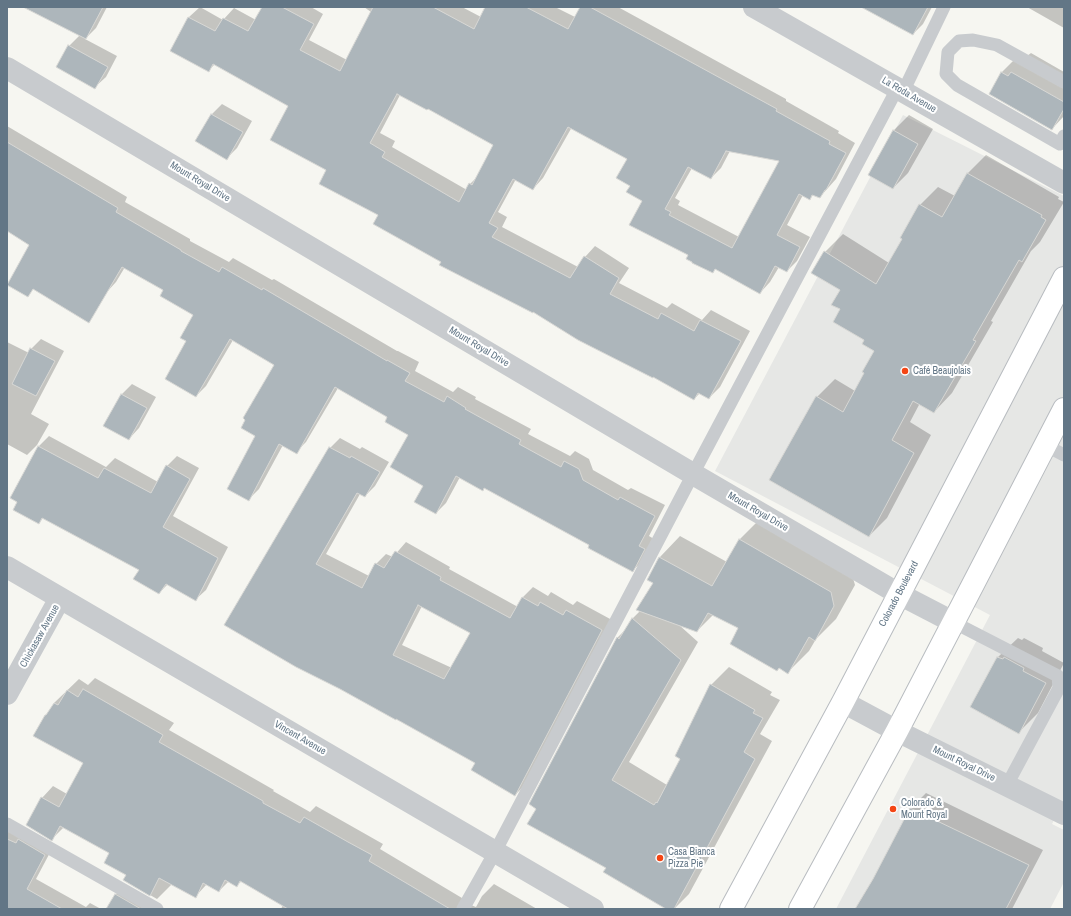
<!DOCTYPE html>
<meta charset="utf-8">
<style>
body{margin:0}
#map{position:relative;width:1071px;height:916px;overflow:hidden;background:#f6f6f1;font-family:"Archivo Narrow",sans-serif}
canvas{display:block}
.frame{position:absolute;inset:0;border:8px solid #627686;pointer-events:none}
</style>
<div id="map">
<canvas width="1071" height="916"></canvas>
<div class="frame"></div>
</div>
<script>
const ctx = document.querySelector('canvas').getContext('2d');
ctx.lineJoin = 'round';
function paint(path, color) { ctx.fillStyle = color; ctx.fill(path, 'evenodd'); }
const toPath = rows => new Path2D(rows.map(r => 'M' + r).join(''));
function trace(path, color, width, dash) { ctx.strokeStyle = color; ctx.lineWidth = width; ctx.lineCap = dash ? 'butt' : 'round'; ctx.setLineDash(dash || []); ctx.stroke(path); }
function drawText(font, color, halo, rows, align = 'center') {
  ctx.font = font + ' "Archivo Narrow",sans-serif'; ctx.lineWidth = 4; ctx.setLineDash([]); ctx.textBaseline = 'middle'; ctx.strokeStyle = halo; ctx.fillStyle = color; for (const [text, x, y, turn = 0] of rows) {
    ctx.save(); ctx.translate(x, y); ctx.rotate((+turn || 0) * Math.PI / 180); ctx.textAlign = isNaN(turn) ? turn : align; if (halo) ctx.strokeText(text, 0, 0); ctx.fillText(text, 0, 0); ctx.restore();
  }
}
const built = toPath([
 [903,115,1064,196,1064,801,1052,824,1064,830,1064,882,1050,909,836,909,990,615,715,471]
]);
const shadow = toPath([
 [28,7,107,7,96,28,85,39,117,56,106,77,95,87,69,46,80,35],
 [200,7,223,20,234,8,256,20,263,7,311,7,323,14,309,40,347,60,371,12,364,7,462,7,481,17,487,7,555,7,575,17,581,7,618,7,786,99,786,101,839,131,838,133,855,143,836,179,820,197,814,194,810,199,803,195,787,225,810,237,797,261,787,271,779,267,770,282,760,293,716,268,713,271,690,255,631,185,629,158,572,127,543,178,533,189,516,179,498,212,507,217,502,227,578,267,585,257,595,246,629,268,619,283,667,308,672,303,702,320,711,310,750,331,720,387,709,398,700,393,694,399,442,262,380,215,327,170,289,106,215,64,208,71,171,51,189,17],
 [400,95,428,108,495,145,478,176,470,184,467,190,392,147,395,141,380,133],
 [730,151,780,160,739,237,678,205,680,201,675,198,692,168,711,178,721,168],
 [868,7,932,7,923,24,913,34],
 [1027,7,1064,7,1064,28],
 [1021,53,1027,56,1031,53,1064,72,1064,116,1052,129,990,93,1002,72],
 [222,104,252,121,237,148,227,158,212,114],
 [909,115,933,129,908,173,893,188,870,175,894,130],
 [7,126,127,197,125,202,190,239,190,241,229,262,233,258,272,280,274,279,397,351,398,351,419,362,415,371,453,392,458,387,476,397,475,399,531,429,528,434,570,456,575,451,589,459,593,470,628,490,631,488,665,505,649,536,654,539,643,561,632,571,591,545,485,487,483,490,460,477,446,503,436,513,424,486,410,435,389,416,338,388,306,442,296,452,283,445,259,489,249,499,256,436,275,364,233,340,206,386,196,396,187,341,195,315,164,290,125,267,116,282,106,293,7,205],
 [986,155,1059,197,1058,199,1064,202,1040,242,1031,251,991,321,993,322,952,393,934,412,920,403,910,422,931,435,887,518,869,536,817,397,835,379,855,391,876,351,841,309,841,290,825,252,843,234,889,263,903,239,920,205,938,187,955,196,968,173],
 [41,339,64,351,31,414,49,424,37,445,27,455,7,444,7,342,29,353,31,349],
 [132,384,156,397,139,428,129,439,105,425,122,394],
 [49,436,106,467,115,458,158,482,167,466,177,456,199,468,173,516,228,547,206,590,195,600,168,584,159,593,140,569,44,517,39,523,39,446],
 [340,438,360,449,362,447,389,462,375,486,365,496,360,494,326,554,369,576,376,564,386,554,393,557,406,542,450,567,449,569,518,607,523,597,533,587,548,596,551,592,573,605,577,601,612,620,525,785,515,795,476,763,340,688,297,667,330,448],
 [422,606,472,633,452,668,402,645],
 [761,518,851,571,855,585,836,619,816,639,809,651,788,672,780,668,777,670,739,628,714,614,697,631,678,624,698,642,629,762,667,785,681,758,711,685,729,667,772,692,770,695,780,700,760,734,772,741,689,894,674,909,668,909,607,868,537,808,617,638,627,628,633,618,640,611,654,583,648,579,660,557,680,536,727,562,740,539],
 [1018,638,1022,640,1024,638,1043,648,1042,651,1064,663,1038,713,1019,732,972,707,998,657],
 [95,678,174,723,169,730,274,790,273,791,310,812,316,806,383,844,380,849,467,901,471,905,476,907,482,896,494,884,537,909,281,909,283,905,242,881,237,885,229,881,219,891,207,884,195,897,172,884,157,899,124,880,127,874,111,853,64,827,52,839,27,825,42,798,53,786,67,794,85,763,54,703,79,679,88,685],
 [926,793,1043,850,1012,909,858,909,911,808],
 [7,824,54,845,36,879,86,907,90,903,101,909,7,909],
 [125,885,154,909,107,909,115,895]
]);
const building = toPath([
 [23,7,103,7,86,39,23,7],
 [262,7,282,7,314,24,300,50,340,71,373,7,433,7,474,29,485,7,526,7,568,29,580,7,590,7,777,109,776,111,830,141,829,144,846,153,826,190,825,190,820,198,812,195,810,200,799,194,777,235,800,247,787,272,775,266,760,294,715,269,713,273,692,263,692,262,686,259,688,255,629,225,642,201,626,192,630,186,616,178,627,159,568,127,533,190,513,179,489,223,498,228,492,237,570,278,584,256,619,278,610,294,658,319,661,313,694,331,700,320,741,341,709,399,698,393,694,400,653,377,653,378,578,340,533,312,533,313,439,265,441,262,373,224,378,215,319,184,326,170,270,140,288,106,213,64,209,72,170,51,188,17,215,31,223,18,248,31,262,7],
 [397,94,427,110,428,109,493,145,472,185,469,183,459,202,382,157,385,152,370,143,397,94],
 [726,151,779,161,732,248,669,215,671,212,665,209,688,167,711,179,726,151],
 [861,7,928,7,913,35,861,7],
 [68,45,108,67,95,89,56,67,68,45],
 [1001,72,1008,76,1011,72,1064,102,1064,109,1052,130,989,94,1001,72],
 [211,114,243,132,227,160,195,141,211,114],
 [893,130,918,144,893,189,868,175,893,130],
 [7,142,118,208,116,212,181,250,181,251,219,272,222,267,262,290,263,288,387,361,387,360,410,373,405,381,444,402,447,396,466,408,465,409,521,440,519,444,561,467,564,461,579,469,583,480,618,500,620,497,655,516,639,546,645,549,633,572,588,548,589,545,484,488,483,491,456,476,436,514,414,502,423,486,390,467,408,435,385,422,387,417,335,387,297,454,279,444,249,501,227,489,255,436,241,428,245,420,243,418,274,365,230,339,196,397,165,379,186,341,180,338,193,315,160,296,163,290,122,267,89,323,33,289,28,297,7,285,29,245,7,231,7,142],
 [967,173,1042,215,1041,217,1046,220,1022,262,1019,260,973,340,976,341,934,413,913,401,892,440,914,453,869,537,769,480,816,396,843,412,864,373,862,372,874,351,862,344,864,340,833,322,840,309,831,305,840,290,811,273,824,251,876,284,902,239,900,238,919,204,942,217,967,173],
 [30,348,55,361,36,396,12,384,30,348],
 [121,394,147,408,129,440,103,426,121,394],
 [38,446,98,478,104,468,151,493,166,465,190,479,163,527,218,558,196,601,166,584,159,594,133,579,139,570,42,518,39,524,13,510,17,502,10,498,38,446],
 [329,447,350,458,351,456,380,472,365,497,357,493,316,564,362,588,375,563,384,568,395,551,441,577,440,580,510,618,522,597,538,606,540,602,563,615,566,610,602,630,515,796,471,770,475,763,396,719,396,720,340,689,296,667,224,625,329,447],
 [418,605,470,633,444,679,393,655,418,605],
 [739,539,831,592,834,606,815,641,809,637,788,674,779,668,777,671,730,644,738,628,708,613,697,632,636,610,653,583,647,580,659,557,712,586,739,539],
 [632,618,681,660,612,780,654,805,656,802,657,803,680,759,675,756,710,684,755,710,753,713,763,718,744,752,755,759,674,909,666,909,603,872,606,868,527,824,536,809,529,804,617,637,619,639,632,618],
 [997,657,1003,659,1004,657,1024,668,1023,671,1046,683,1019,734,970,707,997,657],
 [83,689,163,735,159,742,263,801,263,803,300,823,304,817,348,842,372,855,369,861,450,909,288,909,240,881,237,887,225,880,219,892,203,883,196,898,159,878,150,896,123,880,126,875,104,863,109,853,60,826,52,841,26,825,41,797,59,807,83,763,33,736,45,715,46,715,54,703,58,705,67,690,78,697,83,689],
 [910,808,1029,865,1006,909,855,909,873,879,910,808],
 [7,839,16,843,18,839,45,855,27,889,62,909,7,909,7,839],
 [115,894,141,909,106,909,115,894]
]);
const service = toPath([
 [1064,82,997,45,973,40,959,41,948,52,946,74,957,85,1060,144,1064,136],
 [903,92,944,7],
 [1045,445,1064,455],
 [953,622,1058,676,1059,688,1007,785],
 [7,824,157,909],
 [463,909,495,852,693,474,897,89]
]);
const minor = toPath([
 [754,7,1064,183],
 [7,68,693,474,899,594,953,622],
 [7,567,593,909],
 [7,694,60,598],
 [843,702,897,731,1064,814]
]);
const primary = toPath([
 [731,909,843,702,1064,278],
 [800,909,897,731,1064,409]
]);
const markers = [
 [905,371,4,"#f44514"],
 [893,809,4,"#f44514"],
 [660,858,4,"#f44514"]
];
const streetNames = [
 ["La Roda Avenue",909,95,30],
 ["Mount Royal Drive",200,182,31],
 ["Mount Royal Drive",479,347,31],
 ["Mount Royal Drive",758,512,30],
 ["Colorado Boulevard",899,594,-62],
 ["Chickasaw Avenue",40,636,-61],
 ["Vincent Avenue",300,738,30],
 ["Mount Royal Drive",964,764,26]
];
const poiNames = [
 ["Café Beaujolais",913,371],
 ["Colorado &",901,803],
 ["Mount Royal",901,815],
 ["Casa Bianca",668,852],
 ["Pizza Pie",668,864]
];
paint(built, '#e6e7e5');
paint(shadow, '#0003');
paint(building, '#adb6bb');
trace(building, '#d7d7d4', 1);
trace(primary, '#b8bcc0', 24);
trace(service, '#c8cbce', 13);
trace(minor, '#c8cbce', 22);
trace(primary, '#fff', 22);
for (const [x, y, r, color] of markers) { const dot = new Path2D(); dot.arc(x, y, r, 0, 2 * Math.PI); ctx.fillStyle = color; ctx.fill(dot); trace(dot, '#fff', 1.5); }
drawText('10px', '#627686', '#fff', streetNames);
drawText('10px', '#627686', '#fff', poiNames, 'left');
</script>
